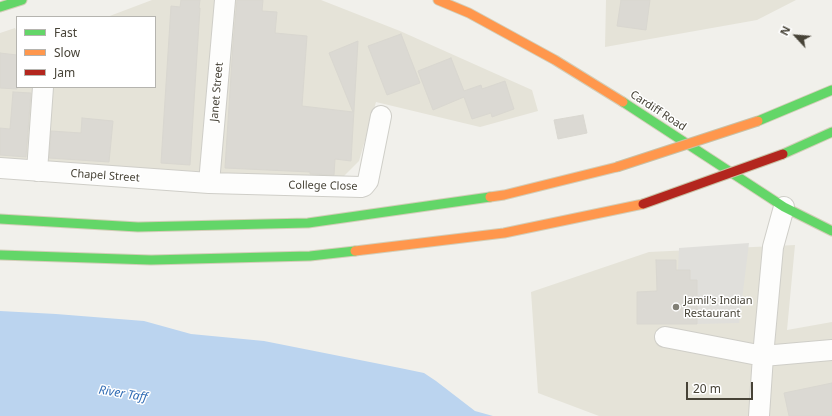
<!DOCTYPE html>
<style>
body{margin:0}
#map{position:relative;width:832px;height:416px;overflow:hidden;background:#f1f0eb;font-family:"Noto Sans",sans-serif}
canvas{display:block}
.legend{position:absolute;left:16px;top:16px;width:140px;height:72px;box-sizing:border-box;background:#fff;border:1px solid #b5b4af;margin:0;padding:5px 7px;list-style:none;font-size:12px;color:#474337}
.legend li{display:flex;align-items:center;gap:8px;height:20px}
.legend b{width:20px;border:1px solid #b5b4af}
.north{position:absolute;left:776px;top:16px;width:40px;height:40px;-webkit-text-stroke:3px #fff;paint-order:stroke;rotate:296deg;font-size:11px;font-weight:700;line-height:16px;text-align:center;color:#474337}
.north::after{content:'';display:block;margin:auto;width:14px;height:18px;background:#474337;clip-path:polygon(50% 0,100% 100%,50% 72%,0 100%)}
.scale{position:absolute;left:686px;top:382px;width:67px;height:18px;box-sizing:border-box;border:2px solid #474337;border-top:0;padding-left:5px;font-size:12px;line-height:14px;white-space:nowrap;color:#474337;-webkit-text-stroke:3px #fff;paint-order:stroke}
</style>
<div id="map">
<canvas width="832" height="416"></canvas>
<ul class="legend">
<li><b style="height:5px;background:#63d668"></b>Fast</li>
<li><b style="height:5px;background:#ff974d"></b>Slow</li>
<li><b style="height:5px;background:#b3261e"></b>Jam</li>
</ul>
<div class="north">N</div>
<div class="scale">20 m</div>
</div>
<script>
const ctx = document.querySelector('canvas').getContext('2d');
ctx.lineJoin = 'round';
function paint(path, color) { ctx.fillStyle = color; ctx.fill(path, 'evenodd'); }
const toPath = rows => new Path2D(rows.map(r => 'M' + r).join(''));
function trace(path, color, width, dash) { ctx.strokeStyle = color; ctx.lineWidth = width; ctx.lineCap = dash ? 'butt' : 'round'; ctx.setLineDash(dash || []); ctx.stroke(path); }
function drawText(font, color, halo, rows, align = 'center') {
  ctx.font = font + ' "Noto Sans",sans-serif'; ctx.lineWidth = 3; ctx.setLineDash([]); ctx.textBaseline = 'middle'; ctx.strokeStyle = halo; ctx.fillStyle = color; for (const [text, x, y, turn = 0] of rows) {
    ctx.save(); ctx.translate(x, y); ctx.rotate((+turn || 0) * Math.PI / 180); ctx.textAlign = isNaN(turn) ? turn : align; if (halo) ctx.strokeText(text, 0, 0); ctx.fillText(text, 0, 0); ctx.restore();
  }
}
const residential = toPath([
 [152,0,321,0,400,31,532,90,538,111,480,127,376,102,359,161,340,180,310,179,0,160,0,33,15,28,17,32,17,87,155,87,155,17,107,17],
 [606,0,796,0,757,20,605,47],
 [795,245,787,330,832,322,832,416,599,416,538,393,531,292,649,252]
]);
const parking = toPath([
 [749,243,739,323,697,324,697,281,690,280,690,270,678,270,679,248]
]);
const water = toPath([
 [0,311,56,314,144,321,191,334,264,341,400,368,424,373,436,381,475,411,493,416,0,416]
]);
const building = toPath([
 [181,0,200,0,199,8,200,8,190,165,161,163,171,6,180,7,181,0],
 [237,0,263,0,262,11,277,12,275,33,307,36,302,106,353,112,329,53,358,41,351,161,335,159,334,175,310,174,310,172,225,168,233,44,237,0],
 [621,0,650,0,646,30,617,26,621,0],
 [401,34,420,83,387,95,368,46,401,34],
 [0,53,17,55,17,89,0,88,0,53],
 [451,58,464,91,481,85,482,89,505,81,514,109,492,117,491,113,472,119,464,97,433,110,418,71,451,58],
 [13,92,31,93,26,157,0,155,0,128,10,129,13,92],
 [583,115,587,133,558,139,554,120,583,115],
 [82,118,113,121,109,162,49,158,51,131,81,133,82,118],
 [656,260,676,260,676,270,690,270,690,280,697,280,697,324,637,324,637,292,657,291,656,260],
 [832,383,832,416,789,416,784,393,832,383]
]);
const street = toPath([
 [0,168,209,183,361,187,364,186,368,181,381,116],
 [37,171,43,87],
 [209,183,225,0],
 [665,337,763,356,832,350],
 [759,416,763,356,773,247,784,207]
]);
const fast = toPath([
 [0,7,22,0],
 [623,102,784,207,832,231],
 [758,121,832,90],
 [783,154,832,132],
 [0,219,138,227,308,223,490,197],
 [0,255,151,260,310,256,355,251]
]);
const slow = toPath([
 [438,0,469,13,555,60,623,102],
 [490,197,504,195,617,167],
 [355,251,504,233,643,204]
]);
const slowBridge = toPath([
 [617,167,758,121]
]);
const jamBridge = toPath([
 [643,204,783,154]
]);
const markers = [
 [676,307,4,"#828076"]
];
const streetNames = [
 ["Janet Street",217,92,-85],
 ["Cardiff Road",658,111,33],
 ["Chapel Street",105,176,4],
 ["College Close",323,186,1]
];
const poiNames = [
 ["Jamil's Indian",684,301],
 ["Restaurant",684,314]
];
const waterNames = [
 ["River Taff",123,394,9]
];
paint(residential, '#e5e3d8');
paint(parking, '#e0dfdb');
paint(water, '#bbd4ef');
paint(building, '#dbd9d3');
trace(building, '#d9d7d0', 1);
trace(street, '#cfcec8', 22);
trace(fast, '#d3ceb8', 11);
trace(slow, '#d3ceb8', 11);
trace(street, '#fdfdfc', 20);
trace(fast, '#63d668', 9);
trace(slow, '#ff974d', 9);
trace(slowBridge, '#c9c1a6', 11, []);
trace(jamBridge, '#c9c1a6', 11, []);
trace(slowBridge, '#ff974d', 9);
trace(jamBridge, '#b3261e', 9);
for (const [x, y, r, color] of markers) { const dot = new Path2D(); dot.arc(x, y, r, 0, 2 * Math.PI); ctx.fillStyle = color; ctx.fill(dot); trace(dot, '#fff', 1.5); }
drawText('11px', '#474337', '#fff', streetNames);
drawText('11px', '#474337', '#fff', poiNames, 'left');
drawText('italic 12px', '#2f6bb4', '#fff', waterNames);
</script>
